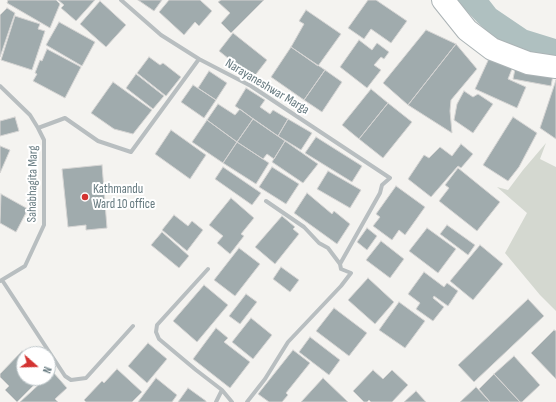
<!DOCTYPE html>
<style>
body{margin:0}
#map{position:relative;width:556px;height:402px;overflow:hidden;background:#f4f3f0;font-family:"Sofia Sans Condensed",sans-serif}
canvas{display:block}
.north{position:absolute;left:16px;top:346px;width:40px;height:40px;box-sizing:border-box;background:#fff;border:1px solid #c1c9cc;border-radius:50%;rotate:110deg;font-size:11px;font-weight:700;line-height:16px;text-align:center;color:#65797f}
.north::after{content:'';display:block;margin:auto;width:14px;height:18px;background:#d33331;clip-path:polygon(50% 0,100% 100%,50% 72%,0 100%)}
</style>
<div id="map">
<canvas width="556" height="402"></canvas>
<div class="north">N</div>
</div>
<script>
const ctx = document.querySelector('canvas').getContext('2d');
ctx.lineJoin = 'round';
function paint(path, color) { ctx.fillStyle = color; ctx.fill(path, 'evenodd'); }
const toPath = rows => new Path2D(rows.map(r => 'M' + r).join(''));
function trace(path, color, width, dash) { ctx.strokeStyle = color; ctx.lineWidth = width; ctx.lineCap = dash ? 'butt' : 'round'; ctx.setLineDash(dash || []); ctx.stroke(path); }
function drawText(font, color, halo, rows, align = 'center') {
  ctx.font = font + ' "Sofia Sans Condensed",sans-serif'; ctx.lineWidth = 4; ctx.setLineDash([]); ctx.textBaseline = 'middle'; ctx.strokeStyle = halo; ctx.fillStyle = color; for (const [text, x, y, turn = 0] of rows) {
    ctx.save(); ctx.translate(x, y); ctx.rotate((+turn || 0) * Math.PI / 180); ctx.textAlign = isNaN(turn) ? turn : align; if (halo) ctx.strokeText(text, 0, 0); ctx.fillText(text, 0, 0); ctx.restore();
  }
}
const green = toPath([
 [546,143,540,159,556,167,556,311,540,295,505,253,527,213,497,187,508,190,523,170]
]);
const water = toPath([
 [456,0,489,0,496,9,527,30,556,39,556,60,501,44,478,23]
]);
const building = toPath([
 [8,0,56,0,60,4,50,28,7,3,8,0],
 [58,0,95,0,76,21,61,8,64,5,58,0],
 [138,0,162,0,154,11,138,0],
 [169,0,200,0,212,11,199,26,195,22,184,35,159,12,169,0],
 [221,0,264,0,231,33,221,23,230,13,218,2,221,0],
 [368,0,376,0,407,21,391,43,371,29,364,39,348,28,368,0],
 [100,1,126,25,106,47,80,24,100,1],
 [7,8,15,13,0,57,0,15,7,8],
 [306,10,341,34,318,66,291,47,304,24,299,21,306,10],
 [15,16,40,24,38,29,45,31,32,70,1,60,15,16],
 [59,22,95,42,82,66,46,45,59,22],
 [426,30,456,44,408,105,383,83,426,30],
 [233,33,267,60,253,78,219,51,233,33],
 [359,40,372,50,377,43,389,52,384,59,381,57,374,65,381,70,367,88,340,67,359,40],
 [456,44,477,69,451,100,450,111,452,133,408,105,456,44],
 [291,47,325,70,304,100,271,77,291,47],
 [47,49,81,67,65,98,33,81,37,74,35,73,40,60,42,61,47,49],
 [491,54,514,64,508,79,526,87,517,108,475,89,491,54],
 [149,57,160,65,163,63,181,77,166,96,137,73,149,57],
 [516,64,554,70,551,86,513,79,516,64],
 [325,70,342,82,322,112,304,100,325,70],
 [209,71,227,83,216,100,198,88,209,71],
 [136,74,164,96,153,109,126,88,136,74],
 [556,80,556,139,540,128,556,80],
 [113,82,152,110,133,134,114,129,91,113,113,82],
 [193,85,216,100,204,118,181,102,193,85],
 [246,88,265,100,260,107,270,114,273,110,288,119,278,136,235,106,246,88],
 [371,89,388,103,359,139,342,125,371,89],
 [464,91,473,97,478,94,493,104,473,133,454,120,457,104,464,91],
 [388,103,412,122,383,158,359,139,388,103],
 [218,104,235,115,240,109,253,119,237,142,207,120,218,104],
 [15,117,19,131,0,136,0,121,15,117],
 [513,117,537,133,519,167,508,181,483,165,513,117],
 [253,119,285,141,274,159,267,154,263,159,237,142,253,119],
 [288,119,312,133,301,150,278,136,288,119],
 [207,120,237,142,223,163,192,142,207,120],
 [171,130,206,155,190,179,155,154,171,130],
 [316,137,362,166,352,182,305,153,316,137],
 [285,141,318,164,303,183,272,162,285,141],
 [237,142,269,163,256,184,223,163,237,142],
 [461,144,473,154,461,168,458,166,431,197,408,179,424,155,429,158,440,147,452,156,461,144],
 [0,146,10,150,0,173,0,146],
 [102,165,107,228,86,230,86,225,68,227,62,169,102,165],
 [223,167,261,193,252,205,215,179,223,167],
 [272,167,299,184,286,204,259,187,272,167],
 [458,168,500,202,477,231,439,201,449,188,445,185,458,168],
 [328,171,361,190,350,208,317,189,328,171],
 [396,186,425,207,405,235,399,230,392,240,373,226,380,217,376,214,396,186],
 [307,193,332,214,334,211,350,224,337,244,294,213,307,193],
 [1,194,28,209,16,232,0,223,1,194],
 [231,198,254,218,241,234,244,236,230,254,217,243,223,236,209,225,231,198],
 [174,215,188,226,192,221,203,230,187,251,162,230,174,215],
 [282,216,295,227,293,229,299,234,275,264,255,247,282,216],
 [447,225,475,245,468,255,440,234,447,225],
 [367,228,377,236,367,250,357,242,367,228],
 [427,228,456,249,438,273,409,251,427,228],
 [162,232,189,256,179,268,151,245,162,232],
 [381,241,404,259,390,278,366,260,381,241],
 [480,245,503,264,473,300,450,281,480,245],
 [239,248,260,264,235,296,214,280,239,248],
 [281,267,299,280,290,292,273,279,281,267],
 [424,272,444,287,447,283,458,291,448,306,434,296,433,298,444,307,433,321,416,309,420,303,408,294,424,272],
 [368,278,394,302,375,324,348,300,368,278],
 [204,285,228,305,197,342,173,321,204,285],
 [246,294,257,302,240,324,229,316,246,294],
 [528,299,544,316,474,382,458,365,528,299],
 [399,302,425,321,405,348,379,330,399,302],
 [334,308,367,333,349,356,316,331,334,308],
 [251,318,272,335,253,359,232,342,251,318],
 [216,328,228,338,224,342,250,362,230,388,193,359,216,328],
 [554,330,556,331,556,379,531,353,554,330],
 [310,337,340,360,329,375,299,352,310,337],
 [148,343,167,359,147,383,128,366,148,343],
 [293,350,310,363,286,393,288,395,282,402,269,402,258,394,293,350],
 [22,351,25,354,24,378,41,378,17,402,5,390,9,386,0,377,0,374,22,351],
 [514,356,540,385,522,402,520,402,494,374,514,356],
 [117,369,142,392,132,402,86,402,84,400,102,381,104,383,117,369],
 [373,370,383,379,392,370,408,385,392,402,371,402,369,400,367,402,364,402,353,391,373,370],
 [53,372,67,388,55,399,58,402,20,402,46,378,48,378,53,372],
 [494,374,520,402,490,402,479,389,494,374],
 [156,378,177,395,172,402,138,402,156,378],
 [323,378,348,402,301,402,323,378],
 [476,387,490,402,460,402,476,387],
 [188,388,206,401,206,402,178,402,188,388],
 [416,391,426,402,404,402,416,391]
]);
const street = toPath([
 [121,0,161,35,199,59,251,86,390,178,382,185,380,193,340,264,341,269,351,273,341,286,288,342,265,379,247,402],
 [0,86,30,115,38,128,44,140,44,225,25,266,0,281],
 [38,128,65,118,98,141,131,152,199,59],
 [266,201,304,227,319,243,328,248,340,264],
 [208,269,157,325,156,332,159,339,196,370,222,390,232,402],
 [2,280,65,376,71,380,86,378,133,326],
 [216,402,222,390]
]);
const secondary = toPath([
 [443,0,467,30,492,49,528,63,556,67]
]);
const markers = [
 [85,197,4,"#d33331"]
];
const streetNames = [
 ["Narayaneshwar Marga",267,87,31],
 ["Sahabhagita Marg",33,184,-89]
];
const poiNames = [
 ["Kathmandu",93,190],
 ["Ward 10 office",93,205]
];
paint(green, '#d4d8d0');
paint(water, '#afc0c0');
paint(building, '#a0abad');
trace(building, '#d5d4d3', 1);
trace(secondary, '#abb3b5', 24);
trace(street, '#b8bec0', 4);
trace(secondary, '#fff', 22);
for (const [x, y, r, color] of markers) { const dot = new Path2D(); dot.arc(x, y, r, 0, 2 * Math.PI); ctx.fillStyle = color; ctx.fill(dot); trace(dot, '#fff', 1.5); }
drawText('13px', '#65797f', '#fff', streetNames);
drawText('13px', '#65797f', '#fff', poiNames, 'left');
</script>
